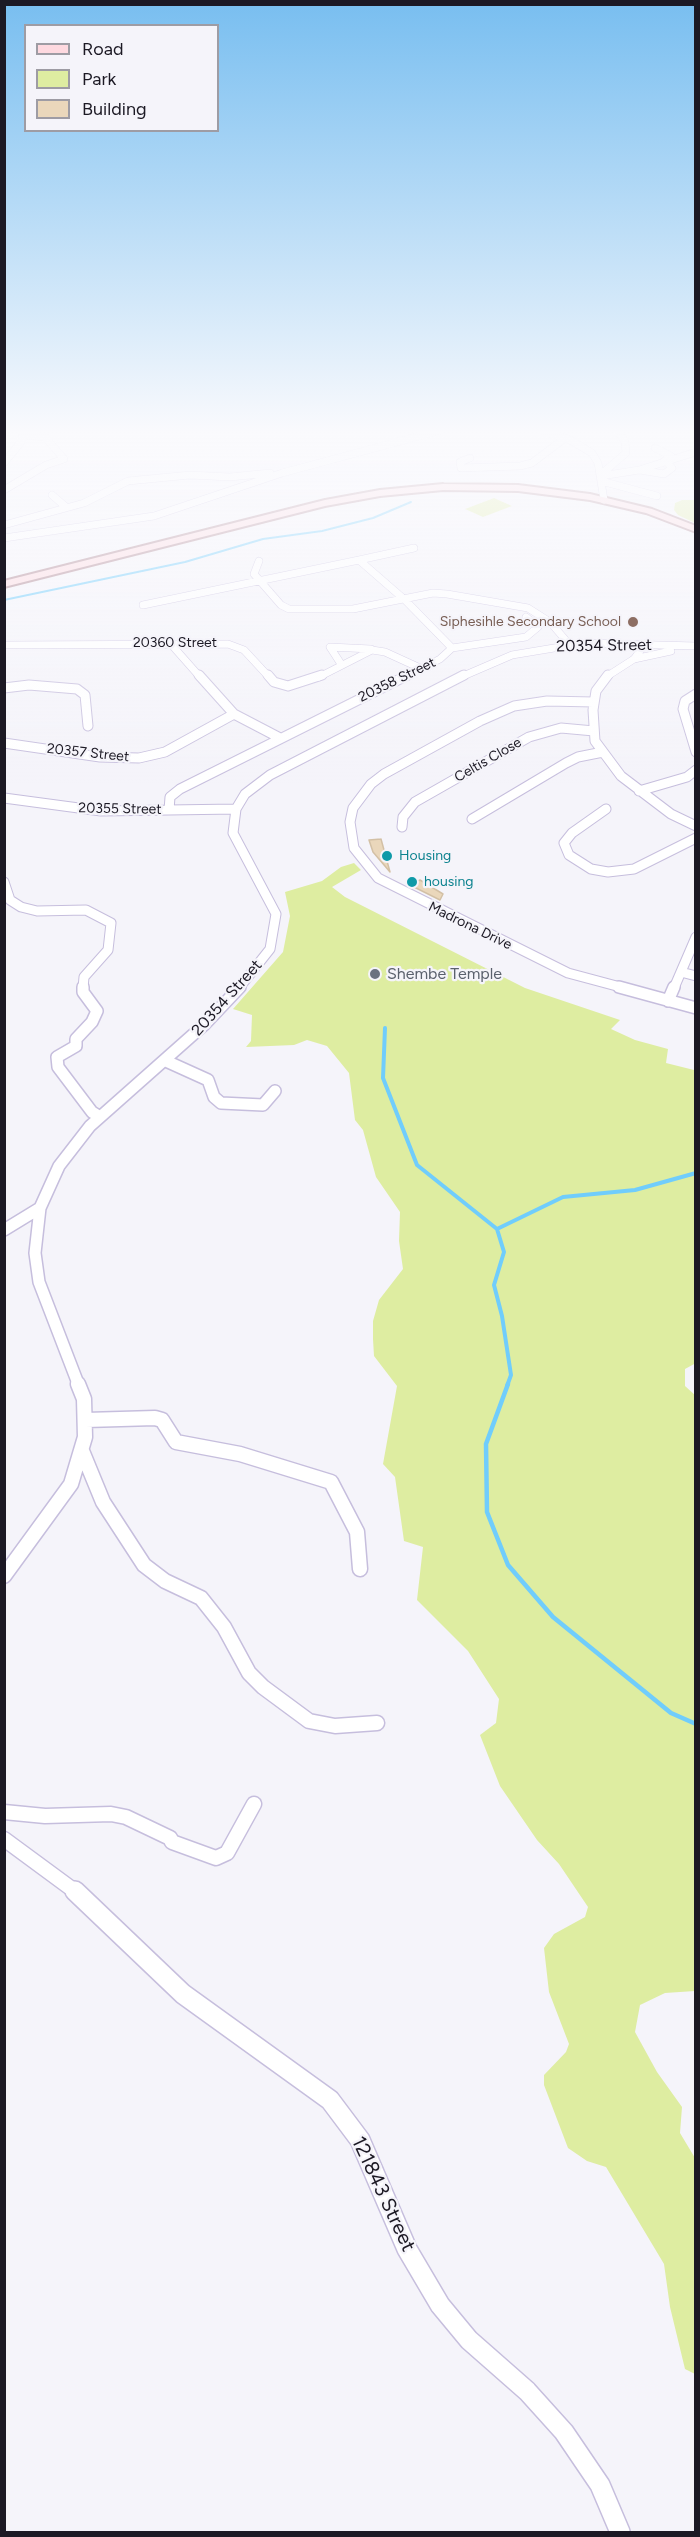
<!DOCTYPE html>
<style>
body{margin:0}
#map{position:relative;width:700px;height:2537px;overflow:hidden;background:#f5f4fa;font-family:Figtree,sans-serif}
canvas{display:block}
.frame{position:absolute;inset:0;border:6px solid #1c1924;pointer-events:none}
.legend{position:absolute;left:24px;top:24px;width:195px;height:108px;box-sizing:border-box;background:#f5f4fa;border:2px solid #9e9ca4;margin:0;padding:8px 10px;list-style:none;font-size:18px;color:#1c1924}
.legend li{display:flex;align-items:center;gap:12px;height:30px}
.legend b{width:30px;border:2px solid #9e9ca4}
</style>
<div id="map">
<canvas width="700" height="2537"></canvas>
<div class="frame"></div>
<ul class="legend">
<li><b style="height:8px;background:#fed9e0"></b>Road</li>
<li><b style="height:16px;background:#deeda1"></b>Park</li>
<li><b style="height:16px;background:#ead7bb"></b>Building</li>
</ul>
</div>
<script>
const ctx = document.querySelector('canvas').getContext('2d');
ctx.lineJoin = 'round';
function paint(path, color) { ctx.fillStyle = color; ctx.fill(path, 'evenodd'); }
const toPath = rows => new Path2D(rows.map(r => 'M' + r).join(''));
function trace(path, color, width, dash) { ctx.strokeStyle = color; ctx.lineWidth = width; ctx.lineCap = dash ? 'butt' : 'round'; ctx.setLineDash(dash || []); ctx.stroke(path); }
function drawText(font, color, halo, rows, align = 'center') {
  ctx.font = font + ' Figtree,sans-serif'; ctx.lineWidth = 4.5; ctx.setLineDash([]); ctx.textBaseline = 'middle'; ctx.strokeStyle = halo; ctx.fillStyle = color; for (const [text, x, y, turn = 0] of rows) {
    ctx.save(); ctx.translate(x, y); ctx.rotate((+turn || 0) * Math.PI / 180); ctx.textAlign = isNaN(turn) ? turn : align; if (halo) ctx.strokeText(text, 0, 0); ctx.fillText(text, 0, 0); ctx.restore();
  }
}
const green = toPath([
 [494,498,512,506,483,517,465,509],
 [682,500,695,500,695,523,678,515,674,510,675,503],
 [354,863,361,870,332,887,345,897,525,988,620,1020,611,1029,635,1040,668,1049,666,1063,694,1070,695,1065,696,1363,685,1369,685,1386,696,1396,695,1991,665,1993,640,2005,635,2032,657,2072,682,2107,680,2133,695,2158,695,2374,685,2369,670,2307,664,2264,606,2167,587,2161,568,2148,544,2085,544,2075,566,2052,569,2044,549,1992,544,1948,554,1934,585,1917,588,1907,559,1864,537,1840,500,1786,480,1735,496,1723,499,1699,468,1651,417,1600,423,1547,404,1541,395,1477,383,1464,397,1386,374,1356,373,1339,373,1321,379,1300,403,1269,399,1241,400,1212,376,1177,363,1130,355,1120,349,1073,327,1046,307,1040,294,1045,246,1047,251,1041,252,1015,233,1009,283,952,290,916,285,892,322,881,341,867]
]);
const streamFar2 = toPath([
 [4,600,185,562,263,539,322,531,373,518,411,502]
]);
const streamFar1 = toPath([
 [385,1028,383,1078,417,1165,497,1229,504,1252,494,1285,502,1316,511,1375,507,1386],
 [497,1229,563,1197,635,1190,696,1173]
]);
const stream = toPath([
 [508,1384,486,1444,487,1512,508,1565,553,1617,671,1713,696,1724]
]);
const building = toPath([
 [381,839,390,872,373,852,369,840,381,839],
 [420,880,443,894,440,900,410,885,420,880]
]);
const minorFar4 = toPath([
 [544,431,570,440,592,453,598,463,604,500],
 [655,448,671,456,662,463],
 [470,458,460,462,461,468,520,466,532,463,565,438],
 [4,463,21,442,24,431],
 [640,470,664,474,672,468,667,462],
 [600,472,605,471,626,453,625,442,618,431],
 [601,476,639,470,696,452],
 [601,481,657,496],
 [4,490,46,465,64,459,45,437,24,435],
 [52,495,66,507],
 [4,525,84,503,128,481,190,475,230,477,270,473],
 [4,538,154,516,282,473,438,431],
 [359,560,414,548],
 [259,561,254,574,281,605,289,609,353,609,433,593,447,594,528,608,550,622,569,644],
 [143,605,359,560,405,600,452,648,440,659,405,677],
 [170,643,200,677],
 [4,645,228,644,244,650,269,677],
 [452,648,526,637,538,627,526,617],
 [634,659,671,651],
 [341,664,330,647,371,649],
 [319,677,372,650,385,652,420,668],
 [461,677,512,655,584,643,696,646],
 [606,677,634,659,645,644]
]);
const minorFar3 = toPath([
 [199,675,234,714,280,738],
 [268,675,274,682,288,686,322,675],
 [608,675,596,691,593,710,595,741,621,776,671,814,696,826],
 [4,688,29,685,77,689,85,695,88,726],
 [696,694,685,701,683,709,696,752],
 [594,702,547,701,514,706,480,721,384,774,371,784,353,808,350,822,354,848,378,878,568,973,624,988],
 [4,743,100,757,139,758,165,752,234,714],
 [639,791,687,777,696,770],
 [4,798,101,811,236,809],
 [606,809,572,833,564,843,569,855,591,869,608,872,634,869,696,838],
 [169,810,170,797,180,789,408,675],
 [472,819,566,763,578,757,603,752],
 [402,827,403,817,415,802,529,737,561,728,594,731],
 [4,882,10,900,21,907,37,911,86,910,111,923,108,950,84,977,83,988],
 [681,972,696,976],
 [239,988,270,949,276,914,233,833,236,809,245,794,270,775,464,675],
 [674,988,696,937]
]);
const minorFar2 = toPath([
 [83,987,83,992,97,1011,92,1022,76,1039,76,1046,57,1057,58,1067,92,1112,100,1117],
 [619,987,696,1008],
 [668,1001,674,987],
 [166,1061,208,1080,214,1097,221,1103,263,1105,275,1091],
 [4,1230,40,1208],
 [79,1386,39,1282,35,1253,40,1208,59,1166,90,1126,205,1024,240,987]
]);
const minorFar1 = toPath([
 [86,1420,155,1418,162,1420,176,1442,240,1454,331,1482,357,1532,360,1569],
 [82,1451,103,1502,144,1565,165,1581,201,1598,224,1627,249,1673,263,1687,309,1721,335,1726,377,1723],
 [4,1576,71,1484,85,1437,84,1399,78,1384],
 [4,1812,45,1816,111,1814,126,1817,170,1838,172,1842,216,1858,227,1853,254,1804],
 [4,1839,76,1892]
]);
const minor = toPath([
 [75,1891,183,1994,330,2100,360,2140,407,2249,440,2305,469,2340,527,2391,564,2432,600,2485,620,2532]
]);
const major = toPath([
 [443,484,518,485,590,494,652,509,696,526,696,532,646,513,590,500,518,491,443,490,380,496,325,506,4,587,4,581,325,500,380,490,443,484]
]);
const markers = [
 [633,622,6,"#8d6e63"],
 [387,856,6,"#0f9aa8"],
 [412,882,6,"#0f9aa8"],
 [375,974,6,"#6b7280"]
];
const farEducationnames = [
 ["Siphesihle Secondary School",621,622]
];
const farStreetnames = [
 ["20360 Street",175,643],
 ["20358 Street",397,680,-26],
 ["20357 Street",88,753,6],
 ["Celtis Close",488,760,-30],
 ["20355 Street",120,809,1],
 ["Madrona Drive",470,926,26]
];
const farCulturenames = [
 ["Housing",399,856],
 ["housing",424,882]
];
const streetNames = [
 ["20354 Street",604,646,-1],
 ["20354 Street",227,998,-48]
];
const worshipNames = [
 ["Shembe Temple",387,974]
];
const nearStreetnames = [
 ["121843 Street",383,2194,65]
];
paint(green, '#deeda1');
trace(streamFar2, '#70cdfc', 2);
trace(streamFar1, '#70cdfc', 4);
trace(stream, '#70cdfc', 4.5);
paint(building, '#ead7bb');
trace(building, '#d3c0a5', 1.5);
trace(minorFar4, '#c6bedd', 8);
trace(minorFar3, '#c6bedd', 11);
trace(minorFar2, '#c6bedd', 14);
trace(minorFar1, '#c6bedd', 17);
trace(minor, '#c6bedd', 22);
trace(major, '#ae8591', 4);
trace(minorFar4, '#fff', 7);
trace(minorFar3, '#fff', 9);
trace(minorFar2, '#fff', 11);
trace(minorFar1, '#fff', 14);
trace(minor, '#fff', 19);
paint(major, '#fed9e0');
const sky = ctx.createLinearGradient(0, 0, 0, 786);
sky.addColorStop(0, '#78bef0');
sky.addColorStop(0.55, '#fafafd');
sky.addColorStop(1, '#fafafd00');
ctx.fillStyle = sky;
ctx.fillRect(0, 0, 700, 786);
for (const [x, y, r, color] of markers) { const dot = new Path2D(); dot.arc(x, y, r, 0, 2 * Math.PI); ctx.fillStyle = color; ctx.fill(dot); trace(dot, '#f5f4fa', 2); }
drawText('14px', '#785e54', '#f5f4fa', farEducationnames, 'right');
drawText('14px', '#1c1924', '#f5f4fa', farStreetnames);
drawText('14px', '#0d838f', '#f5f4fa', farCulturenames, 'left');
drawText('16px', '#1c1924', '#f5f4fa', streetNames);
drawText('16px', '#5b616d', '#f5f4fa', worshipNames, 'left');
drawText('20px', '#1c1924', '#f5f4fa', nearStreetnames);
</script>
